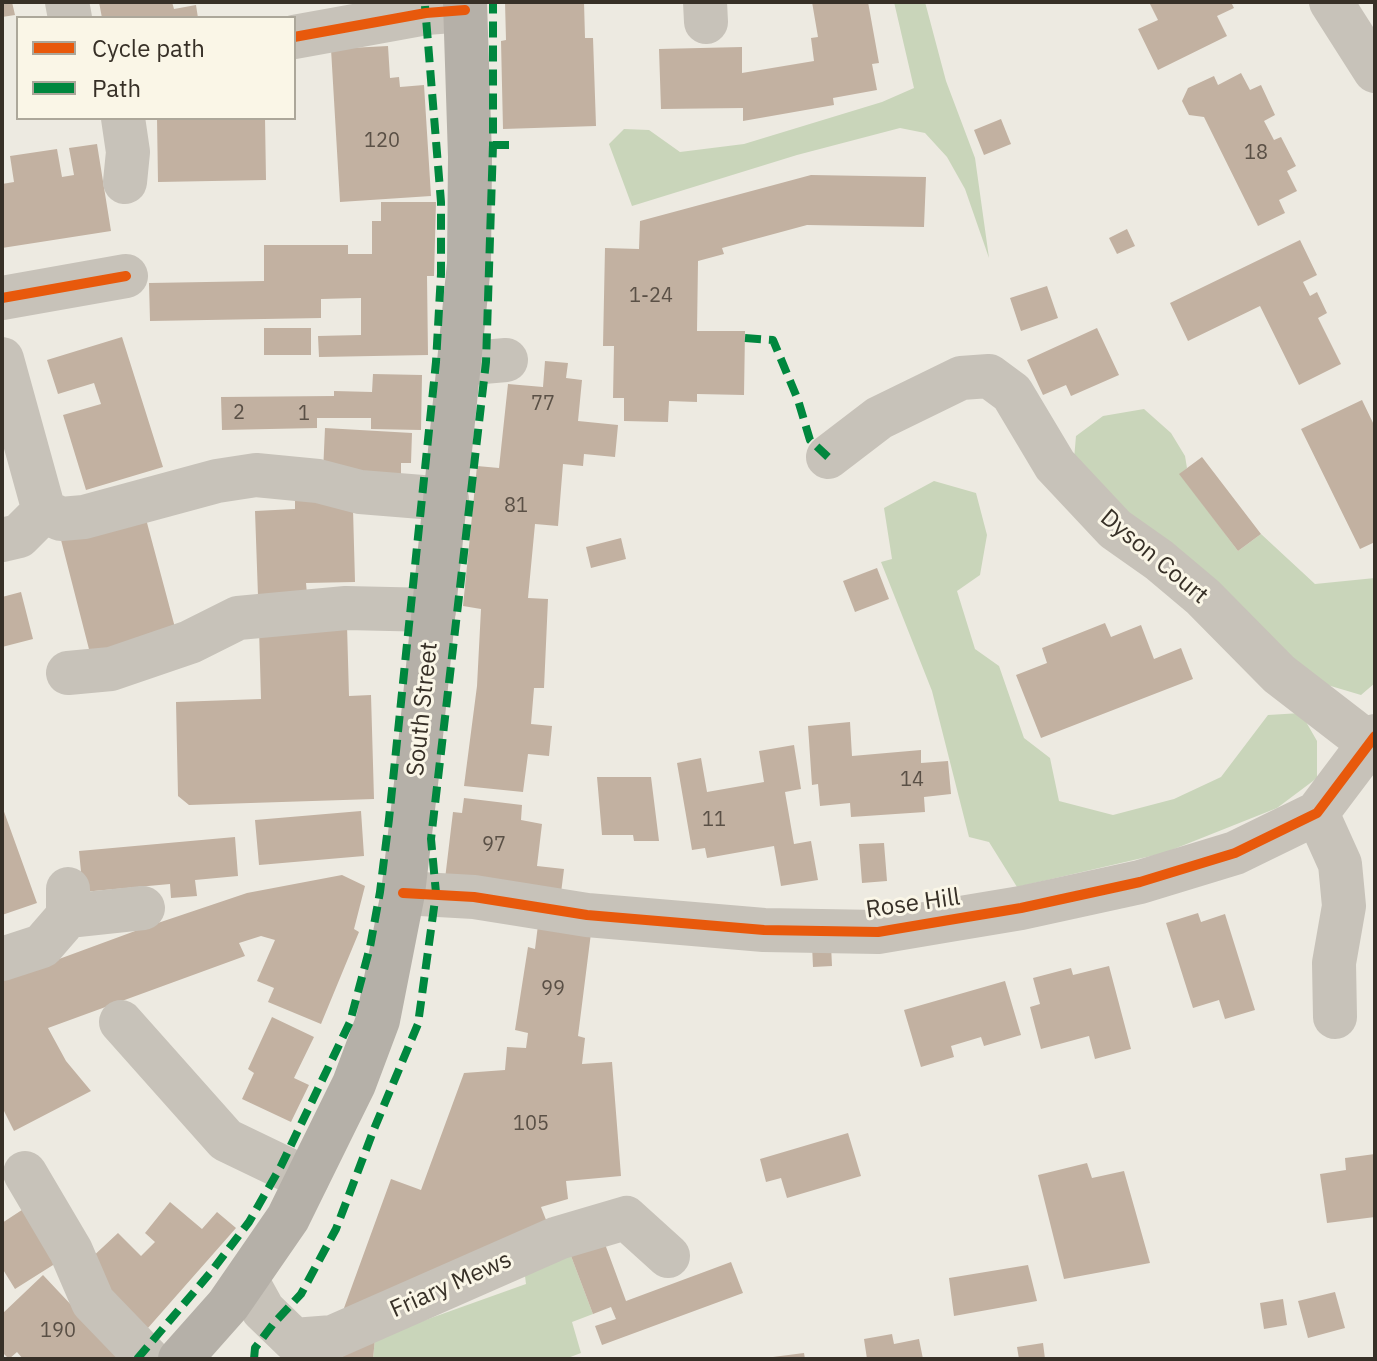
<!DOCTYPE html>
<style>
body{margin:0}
#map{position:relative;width:1377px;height:1361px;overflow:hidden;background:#edeae1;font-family:"IBM Plex Sans",sans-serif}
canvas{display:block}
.frame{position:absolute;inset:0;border:4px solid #373027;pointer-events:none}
.legend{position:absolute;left:16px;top:16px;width:280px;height:104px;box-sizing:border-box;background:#faf6e7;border:2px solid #aca79a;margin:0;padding:10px 14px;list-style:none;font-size:24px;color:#373027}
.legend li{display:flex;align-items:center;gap:16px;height:40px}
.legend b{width:40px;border:2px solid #aca79a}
</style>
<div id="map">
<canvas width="1377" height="1361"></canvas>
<div class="frame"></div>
<ul class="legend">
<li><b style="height:10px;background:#e8590c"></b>Cycle path</li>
<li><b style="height:10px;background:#00873e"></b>Path</li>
</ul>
</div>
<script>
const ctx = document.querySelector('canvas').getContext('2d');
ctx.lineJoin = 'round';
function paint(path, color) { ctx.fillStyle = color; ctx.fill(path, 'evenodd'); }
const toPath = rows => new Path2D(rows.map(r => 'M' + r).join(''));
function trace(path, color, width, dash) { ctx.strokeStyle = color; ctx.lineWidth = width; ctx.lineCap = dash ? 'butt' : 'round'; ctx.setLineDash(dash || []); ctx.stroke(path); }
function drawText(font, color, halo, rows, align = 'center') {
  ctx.font = font + ' "IBM Plex Sans",sans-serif'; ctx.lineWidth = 6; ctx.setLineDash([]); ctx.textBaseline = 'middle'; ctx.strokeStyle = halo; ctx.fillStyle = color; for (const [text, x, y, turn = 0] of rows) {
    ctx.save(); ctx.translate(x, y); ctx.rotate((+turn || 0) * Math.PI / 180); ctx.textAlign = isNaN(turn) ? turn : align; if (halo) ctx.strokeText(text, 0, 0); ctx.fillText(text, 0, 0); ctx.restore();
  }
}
const green = toPath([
 [894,2,925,2,946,81,975,158,989,258,965,189,947,157,925,133,900,128,797,155,632,206,609,144,624,129,649,130,680,152,744,144,882,102,914,88],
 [1144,409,1171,433,1185,456,1187,468,1180,474,1238,551,1261,534,1315,584,1375,578,1375,683,1361,695,1324,684,1120,512,1074,459,1076,436,1103,416],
 [934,481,976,493,987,535,980,575,957,591,975,649,999,666,1024,738,1050,758,1059,801,1113,815,1174,799,1221,777,1268,715,1301,713,1317,741,1317,778,1277,808,1164,853,1017,887,989,842,969,837,932,691,881,562,892,559,884,508],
 [568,1248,593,1314,572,1322,581,1353,565,1359,373,1359,375,1338,526,1284,524,1268]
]);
const building = toPath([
 [2,2,12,2,15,15,2,17],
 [99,2,172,2,174,9,196,5,198,18,102,18],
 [505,2,584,2,585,38,593,38,596,126,503,129,501,41,506,40],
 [812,2,868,2,879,63,872,64,877,90,833,98,834,105,743,121,743,108,661,109,659,49,742,47,742,73,814,61,811,38,818,37],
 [1149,2,1231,2,1234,8,1217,16,1227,36,1158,70,1138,29,1158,20],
 [388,46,390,78,399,77,400,87,424,85,431,196,340,202,331,49],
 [1241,73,1250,90,1261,85,1275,115,1264,121,1274,140,1281,137,1296,166,1287,171,1297,191,1279,200,1285,213,1258,226,1204,117,1189,115,1182,101,1188,88,1214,76,1218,85],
 [157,118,265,118,266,180,158,182],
 [1001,119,1011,144,984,155,974,130],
 [97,144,111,231,2,248,2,184,14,182,10,156,57,149,62,177,74,175,69,148],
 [811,175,926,177,924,227,807,225,722,248,724,254,698,261,697,331,745,331,744,395,697,394,697,402,669,401,668,422,624,421,624,398,613,398,614,346,603,346,605,248,639,249,640,221],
 [381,202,436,202,434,276,427,276,428,355,319,357,318,336,361,335,361,298,321,299,321,318,150,321,149,283,264,281,264,245,348,245,348,254,372,254,372,221,381,221],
 [1127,229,1135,246,1117,254,1109,238],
 [1300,240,1317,275,1303,282,1310,296,1317,292,1327,313,1318,318,1341,364,1299,385,1260,306,1188,341,1170,303],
 [1047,286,1058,318,1021,331,1010,298],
 [264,328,311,328,311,355,264,355],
 [1097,328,1119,375,1071,396,1066,385,1043,395,1027,360],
 [122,337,163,467,86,490,63,415,101,404,94,383,58,394,47,360],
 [545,361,568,363,566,378,582,380,578,421,618,425,615,457,584,454,583,466,563,464,558,526,535,524,528,598,548,599,544,688,534,688,531,724,552,726,549,756,528,754,523,792,464,786,477,686,481,609,463,606,477,466,499,468,508,384,543,387],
 [373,374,422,375,421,430,371,429,371,418,317,418,317,428,222,430,221,397,334,396,334,391,372,392],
 [1362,400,1375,427,1375,542,1360,549,1301,429],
 [325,428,412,433,411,463,401,463,401,477,323,473],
 [1202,457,1261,534,1238,551,1179,474],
 [319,490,319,504,347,504,353,509,355,582,306,583,307,594,258,596,255,511,295,509,295,491],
 [146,519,177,635,91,657,61,540],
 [621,538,626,559,591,568,586,547],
 [877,568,889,599,855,612,843,581],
 [21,592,33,639,2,647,2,597],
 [1105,623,1111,637,1141,625,1154,659,1181,648,1193,679,1041,738,1016,675,1047,663,1042,648],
 [347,625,349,696,371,695,374,799,189,805,178,796,176,702,261,699,259,628],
 [850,722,852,756,921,750,921,763,948,761,951,794,924,797,925,812,851,817,850,803,820,806,818,784,812,785,808,726],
 [794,745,801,789,785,792,794,844,811,841,818,880,781,886,774,846,707,858,705,848,692,850,677,763,701,758,707,792,764,782,759,751],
 [597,777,651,777,659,841,634,841,633,835,602,835],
 [464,798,522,805,521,820,542,824,537,866,564,869,561,893,445,879,453,812,462,813],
 [2,806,37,903,2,915],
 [361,811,364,856,259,865,255,820],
 [235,837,238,876,195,880,197,896,171,898,170,884,83,892,79,851],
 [884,843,887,881,862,883,859,844],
 [342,875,365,886,354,929,359,932,321,1024,268,1002,274,988,257,981,275,940,261,936,239,943,245,956,48,1028,66,1061,91,1091,14,1131,2,1107,2,980,146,927,247,893],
 [1198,913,1201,922,1225,914,1255,1010,1225,1019,1219,1000,1193,1008,1166,923],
 [538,925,591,933,578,1036,585,1038,582,1064,612,1062,621,1176,566,1181,568,1199,541,1207,550,1230,352,1311,344,1308,391,1179,421,1190,464,1073,505,1070,507,1047,526,1048,528,1033,515,1030,528,947,535,949],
 [812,945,831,945,832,966,813,967],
 [1109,966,1131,1049,1095,1059,1089,1036,1041,1049,1030,1007,1040,1004,1033,978,1071,968,1073,975],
 [1005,981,1021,1035,984,1046,981,1037,951,1046,954,1057,921,1067,904,1010],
 [272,1017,314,1037,294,1078,309,1085,291,1122,242,1099,254,1073,248,1069],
 [848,1133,861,1176,787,1198,781,1178,766,1182,760,1159],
 [1375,1154,1375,1217,1327,1223,1320,1174,1346,1170,1345,1158],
 [1087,1163,1092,1178,1124,1171,1150,1263,1064,1279,1038,1175],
 [170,1202,202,1229,217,1212,236,1228,140,1337,88,1261,118,1233,141,1256,155,1242,145,1233],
 [28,1206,61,1260,15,1289,2,1268,2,1223],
 [602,1236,626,1301,731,1262,743,1293,602,1345,595,1326,616,1319,611,1307,593,1314,568,1248],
 [1028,1265,1037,1301,954,1316,949,1278],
 [43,1275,75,1309,119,1359,23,1359,17,1352,9,1359,2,1352,2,1314],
 [1335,1292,1345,1328,1308,1338,1298,1301],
 [1283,1299,1287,1325,1264,1329,1260,1303],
 [892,1334,894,1344,919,1339,923,1359,867,1359,864,1339],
 [375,1338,373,1359,342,1359,343,1352],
 [1043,1343,1045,1359,1019,1359,1017,1347],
 [804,1353,805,1359,773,1359,773,1357]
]);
const minor = toPath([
 [67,2,70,18],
 [705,2,706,22],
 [1331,2,1375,71],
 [294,37,426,13,465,10],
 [123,118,128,152,125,182],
 [2,298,126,276],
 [2,359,44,511,61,519,84,517,217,481,256,475,318,481,360,492,447,499],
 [460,364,506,360],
 [828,457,879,418,961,378,989,376,1012,393,1055,465,1115,529,1159,560,1203,597,1279,674,1371,745],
 [2,540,19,536,44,511],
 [68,673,111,669,190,642,238,618,346,608,434,610],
 [1317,813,1340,864,1344,906,1334,963,1335,1017],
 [68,889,68,916,143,908],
 [403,893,474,897,587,915,764,930,878,932,949,920,1021,908,1140,882,1235,853,1317,813,1375,736],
 [2,959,42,946,68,916],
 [121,1022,226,1140,307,1179],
 [25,1173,71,1251,93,1302,148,1359],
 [247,1281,263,1310,294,1340,333,1337,558,1238,626,1218,668,1256]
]);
const major = toPath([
 [180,1359,228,1305,288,1218,354,1084,378,1020,403,893,417,775,469,264,470,157,465,2]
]);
const quiet = toPath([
 [493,145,512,145],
 [745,338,773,340,798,400,810,440,828,457],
 [137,1359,211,1272,249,1222,281,1166,350,1022,370,947,380,892,389,819,436,362,441,274,441,202,425,6],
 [254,1359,255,1348,274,1323,301,1294,336,1229,374,1129,418,1024,436,893,431,839,486,362,493,145,493,2]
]);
const cycleway = toPath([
 [294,37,426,13,465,10],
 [2,298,126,276],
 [403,893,474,897,587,915,764,930,878,932,949,920,1021,908,1140,882,1235,853,1317,813,1375,736]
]);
const numberNames = [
 ["120",382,141],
 ["18",1256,153],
 ["1-24",651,296],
 ["77",543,404],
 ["2",239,413],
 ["1",304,414],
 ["81",516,506],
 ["14",912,780],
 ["11",714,820],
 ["97",494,845],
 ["99",553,989],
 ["105",531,1124],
 ["190",58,1331]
];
const streetNames = [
 ["Dyson Court",1154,557,40],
 ["South Street",423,709,-84],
 ["Rose Hill",913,904,-8],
 ["Friary Mews",451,1285,-24]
];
paint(green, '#c9d5ba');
paint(building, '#c2b1a1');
trace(minor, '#c7c2b9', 44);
trace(major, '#b5b0a8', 44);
trace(quiet, '#00873e', 8, [16, 8]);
trace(cycleway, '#e8590c', 10);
drawText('20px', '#5a5046', null, numberNames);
drawText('24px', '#373027', '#faf6e7', streetNames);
</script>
